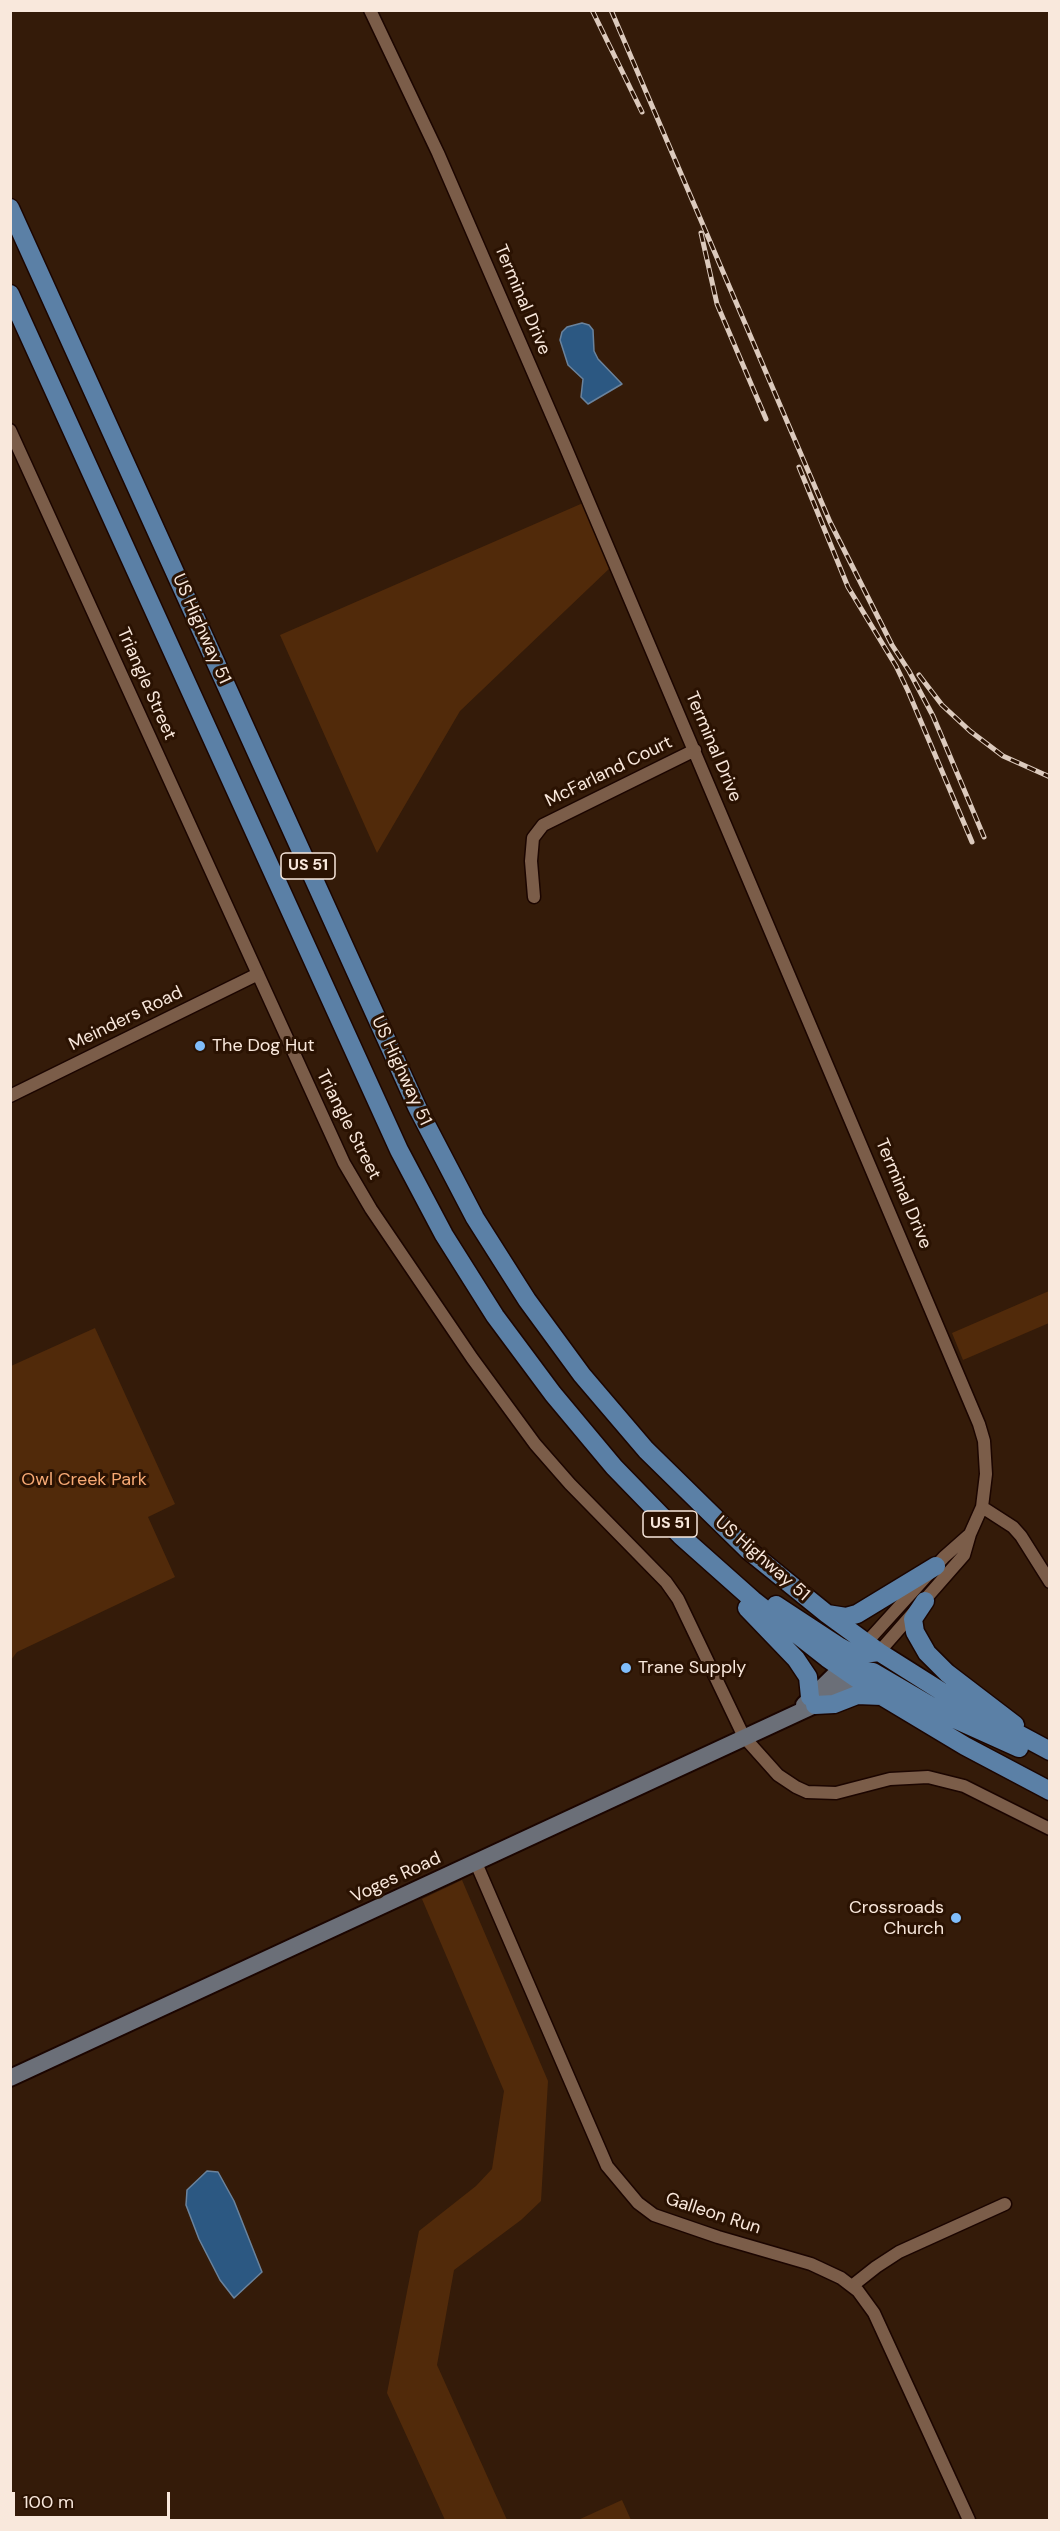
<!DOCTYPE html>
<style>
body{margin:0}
#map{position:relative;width:1060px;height:2531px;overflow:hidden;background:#341b09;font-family:"DM Sans",sans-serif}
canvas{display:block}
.frame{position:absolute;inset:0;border:12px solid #f9e8dc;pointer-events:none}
.scale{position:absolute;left:12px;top:2492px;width:158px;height:27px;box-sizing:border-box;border:3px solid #f9e8dc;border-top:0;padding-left:8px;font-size:18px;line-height:21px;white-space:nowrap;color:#f9e8dc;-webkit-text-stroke:4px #2a1202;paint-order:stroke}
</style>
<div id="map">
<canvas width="1060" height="2531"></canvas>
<div class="frame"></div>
<div class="scale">100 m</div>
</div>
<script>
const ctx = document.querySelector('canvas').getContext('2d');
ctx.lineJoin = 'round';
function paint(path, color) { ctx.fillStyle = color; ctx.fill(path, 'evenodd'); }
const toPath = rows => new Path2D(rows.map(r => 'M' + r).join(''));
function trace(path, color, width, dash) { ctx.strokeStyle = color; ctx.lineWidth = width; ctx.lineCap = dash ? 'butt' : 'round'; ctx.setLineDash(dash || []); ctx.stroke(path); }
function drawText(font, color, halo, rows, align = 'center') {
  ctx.font = font + ' "DM Sans",sans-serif'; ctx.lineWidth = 6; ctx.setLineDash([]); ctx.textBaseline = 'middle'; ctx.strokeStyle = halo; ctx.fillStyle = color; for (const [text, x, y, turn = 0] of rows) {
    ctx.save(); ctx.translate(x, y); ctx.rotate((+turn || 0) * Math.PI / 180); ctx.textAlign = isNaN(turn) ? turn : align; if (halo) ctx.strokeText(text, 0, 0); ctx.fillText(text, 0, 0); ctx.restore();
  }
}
const green = toPath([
 [583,503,611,567,460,711,377,853,280,635],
 [1049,1291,1049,1323,963,1360,952,1333],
 [95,1328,175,1504,148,1517,175,1577,17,1652,11,1660,11,1366],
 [462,1880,548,2081,541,2201,521,2220,454,2270,437,2365,507,2520,445,2520,387,2393,419,2231,476,2186,492,2169,504,2091,422,1899],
 [622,2500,631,2520,578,2520]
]);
const water = toPath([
 [582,323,589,325,593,330,594,351,598,359,622,384,588,404,581,397,583,379,568,365,560,340,562,332,567,327,582,323],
 [207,2171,218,2172,234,2201,262,2272,234,2298,220,2280,199,2239,186,2205,187,2190,207,2171]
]);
const street = toPath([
 [370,10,438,153,565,446,979,1424,984,1441,986,1474,982,1507,970,1534,964,1555,879,1652],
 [10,430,344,1163,371,1209,472,1358,535,1444,570,1484,666,1582,678,1599,744,1737,778,1775,796,1787,807,1792,836,1793,890,1779,928,1777,964,1786,1050,1829],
 [534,897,531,861,533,838,543,825,695,750],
 [10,1096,258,974],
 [982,1507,1013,1527,1021,1536,1050,1582],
 [866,1643,944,1557,970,1534],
 [476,1863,607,2166,638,2203,654,2215,718,2237,811,2264,841,2278,858,2291,874,2313,969,2520],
 [852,2286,876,2267,899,2252,1005,2204]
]);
const secondary = toPath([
 [804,1705,850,1660],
 [10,2078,832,1697,863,1670]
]);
const primary = toPath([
 [10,208,417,1107,475,1218,527,1300,582,1375,646,1450,748,1550,827,1614,879,1652,955,1700,1050,1751],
 [10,294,399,1150,444,1235,495,1316,553,1394,614,1467,681,1536,753,1600,827,1658,885,1698,965,1746,1050,1791],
 [925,1601,913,1619,915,1632,927,1653,947,1673,1015,1725],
 [776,1605,840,1647,855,1655,879,1652],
 [747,1608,796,1659,808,1677,810,1697],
 [827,1614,846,1617,857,1614,936,1566],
 [844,1669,873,1672,948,1716,1019,1748],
 [815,1705,834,1704,857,1695,882,1696]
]);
const rail = toPath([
 [592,10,642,112],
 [611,10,830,522,892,645,909,671,933,716,984,837],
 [701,233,717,304,766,419],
 [799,467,848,587,896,666,908,691,972,842],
 [919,675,942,705,970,731,1003,756,1050,777]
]);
const markers = [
 [200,1046,6,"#80bdfa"],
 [626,1668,6,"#80bdfa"],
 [956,1918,6,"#80bdfa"]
];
const shields = [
 [308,866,54],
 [670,1524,54]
];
const shieldNames = [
 ["US 51",308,866],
 ["US 51",670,1524]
];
const streetNames = [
 ["Terminal Drive",522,300,67],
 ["US Highway 51",201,629,66],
 ["Triangle Street",146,684,66],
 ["Terminal Drive",713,747,67],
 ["McFarland Court",609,772,-26],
 ["Meinders Road",126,1019,-26],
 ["US Highway 51",401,1071,65],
 ["Triangle Street",348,1125,63],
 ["Terminal Drive",903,1194,67],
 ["US Highway 51",762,1559,41],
 ["Voges Road",396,1878,-25],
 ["Galleon Run",713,2214,18]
];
const poiNames = [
 ["The Dog Hut",212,1046],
 ["Trane Supply",638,1668],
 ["Crossroads",944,1908,"right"],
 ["Church",944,1929,"right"]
];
const parkNames = [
 ["Owl Creek Park",84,1480]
];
paint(green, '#512a0a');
paint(water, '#2c5882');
trace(water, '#6a839d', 1.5);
trace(street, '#1b0500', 15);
trace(secondary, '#1b0500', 20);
trace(primary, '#1b0500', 21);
trace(street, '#7b5d49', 12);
trace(secondary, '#6b6f78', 16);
trace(primary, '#5b80a6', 18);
trace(rail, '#dccabd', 5);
trace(rail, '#2a1202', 3, [9]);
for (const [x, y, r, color] of markers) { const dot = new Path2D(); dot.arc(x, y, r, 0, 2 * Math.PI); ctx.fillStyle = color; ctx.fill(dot); trace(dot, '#2a1202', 2); }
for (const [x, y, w] of shields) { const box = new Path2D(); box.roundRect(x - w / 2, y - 13, w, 26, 4.5); ctx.fillStyle = '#2a1202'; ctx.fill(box); trace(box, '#f9e8dc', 1.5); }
drawText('bold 16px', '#f9e8dc', null, shieldNames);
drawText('18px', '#f9e8dc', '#2a1202', streetNames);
drawText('18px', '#f9e8dc', '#2a1202', poiNames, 'left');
drawText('18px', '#f8aa75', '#2a1202', parkNames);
</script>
